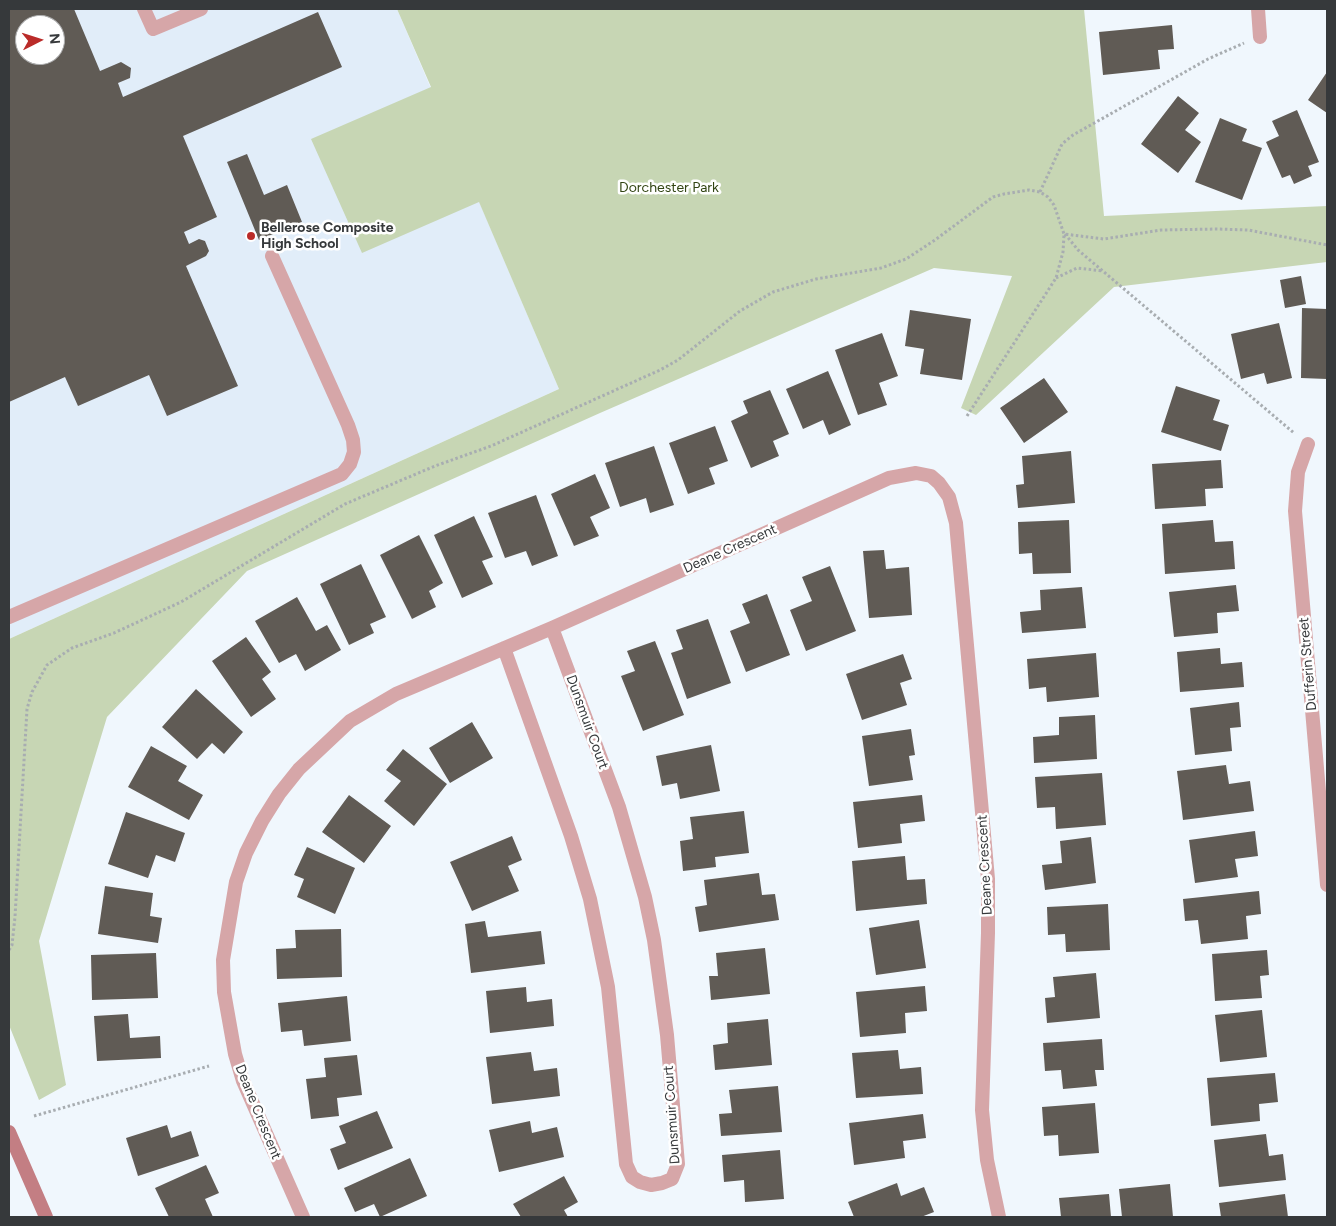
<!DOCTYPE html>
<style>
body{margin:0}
#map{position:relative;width:1336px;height:1226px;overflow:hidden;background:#f0f7fd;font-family:Figtree,sans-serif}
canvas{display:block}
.frame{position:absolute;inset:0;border:10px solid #36393b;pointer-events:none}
.north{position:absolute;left:15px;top:15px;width:50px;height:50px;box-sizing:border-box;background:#fff;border:1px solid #afb0b1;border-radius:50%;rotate:85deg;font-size:14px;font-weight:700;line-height:20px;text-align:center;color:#36393b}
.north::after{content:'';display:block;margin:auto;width:18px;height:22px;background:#ba2b29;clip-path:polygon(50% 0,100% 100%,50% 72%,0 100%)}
</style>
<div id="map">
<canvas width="1336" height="1226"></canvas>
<div class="frame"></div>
<div class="north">N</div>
</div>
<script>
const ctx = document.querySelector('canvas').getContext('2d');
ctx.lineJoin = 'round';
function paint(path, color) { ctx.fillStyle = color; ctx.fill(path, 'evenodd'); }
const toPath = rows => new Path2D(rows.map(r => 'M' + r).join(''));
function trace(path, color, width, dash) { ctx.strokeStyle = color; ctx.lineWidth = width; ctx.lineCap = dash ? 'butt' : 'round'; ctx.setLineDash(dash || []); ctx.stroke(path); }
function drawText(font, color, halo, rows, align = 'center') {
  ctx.font = font + ' Figtree,sans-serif'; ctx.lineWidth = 5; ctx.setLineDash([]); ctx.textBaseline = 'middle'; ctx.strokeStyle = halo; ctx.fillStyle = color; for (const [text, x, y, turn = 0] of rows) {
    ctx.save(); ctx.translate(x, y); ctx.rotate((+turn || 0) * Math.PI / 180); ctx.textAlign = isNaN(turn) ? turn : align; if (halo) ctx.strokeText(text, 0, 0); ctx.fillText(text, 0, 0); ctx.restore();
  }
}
const built = toPath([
 [9,9,397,9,559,389,9,639],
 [25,25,55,25,55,55,25,55]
]);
const green = toPath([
 [397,9,1084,9,1104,216,1327,206,1327,262,1114,287,976,415,961,408,1012,276,934,268,600,413,247,571,107,717,39,941,66,1085,39,1100,9,1025,9,639,559,389,479,202,362,253,311,139,431,87]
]);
const building = toPath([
 [9,9,74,9,100,71,121,62,131,68,130,78,118,83,123,97,318,12,342,67,183,136,217,217,184,232,189,244,199,239,205,241,209,251,206,256,186,266,238,386,167,416,149,375,78,406,65,377,9,402],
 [25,25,55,25,55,55,25,55],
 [1172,25,1174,49,1158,50,1160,69,1103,75,1099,32],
 [1327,72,1327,113,1308,100],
 [1178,96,1199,113,1185,130,1201,142,1178,173,1141,144],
 [1297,110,1319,162,1308,166,1312,176,1294,184,1290,175,1282,178,1266,142,1279,136,1272,121],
 [1220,118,1247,129,1242,141,1262,148,1242,200,1195,182],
 [247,154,264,195,287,185,302,222,259,240,227,162],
 [1301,276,1306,304,1285,308,1280,280],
 [1302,308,1327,309,1327,379,1301,378],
 [910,310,971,319,962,380,920,374,924,349,905,346],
 [1279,323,1292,378,1267,384,1264,373,1241,379,1231,334],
 [882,333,898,376,879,383,887,405,858,415,835,350],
 [828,371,851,425,829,435,823,420,803,429,786,389],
 [1044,378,1068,412,1024,443,1000,408],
 [1176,386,1220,400,1213,420,1229,425,1221,451,1161,432],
 [770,390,789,434,773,441,779,456,751,468,731,421,748,413,743,401],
 [715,426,728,461,709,468,715,484,688,494,669,443],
 [654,446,674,505,650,513,646,498,620,507,605,463],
 [1071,451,1075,503,1018,508,1016,485,1024,484,1022,456],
 [1221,460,1223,488,1205,489,1206,506,1155,509,1152,464],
 [595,474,610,508,590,517,599,536,574,546,551,494],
 [536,495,558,556,532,566,526,551,505,558,488,513],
 [474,516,493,557,482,561,493,584,462,598,434,535],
 [1069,520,1071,573,1033,574,1032,553,1019,554,1018,522],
 [1213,520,1215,542,1233,541,1235,569,1165,574,1162,524],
 [419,535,443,583,429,591,436,607,412,619,380,555],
 [884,550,886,569,909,567,912,615,869,618,863,551],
 [361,564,386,617,370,624,374,633,349,645,320,584],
 [830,566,856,631,806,651,790,610,812,601,802,577],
 [1236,585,1239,611,1217,613,1218,633,1174,637,1169,592],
 [1082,587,1086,628,1022,633,1020,612,1041,610,1040,590],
 [767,594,790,655,746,672,730,631,750,623,742,604],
 [297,597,316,631,327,625,341,650,305,671,296,654,279,663,255,621],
 [708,619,731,683,687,699,671,653,683,649,676,630],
 [246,637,271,672,262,679,276,699,251,717,212,661],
 [655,641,684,715,643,731,621,676,635,671,627,651],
 [1220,648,1221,664,1242,662,1244,687,1180,692,1177,652],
 [1096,653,1099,697,1047,702,1046,687,1029,689,1027,659],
 [903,654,912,679,900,683,907,705,862,720,846,674],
 [196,689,243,732,224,754,212,743,197,759,162,727],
 [1239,702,1241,727,1230,728,1232,751,1195,755,1190,708],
 [1095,715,1097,759,1034,763,1033,737,1059,735,1059,717],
 [472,722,493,758,450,783,429,748],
 [911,729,915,755,909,756,913,780,869,786,862,736],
 [711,745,720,791,680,799,677,783,662,786,656,756],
 [151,746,187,766,178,781,203,795,189,820,128,787],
 [403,749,447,784,414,826,384,801,401,781,386,770],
 [1226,765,1229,784,1250,781,1254,811,1183,820,1177,771],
 [1102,773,1106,825,1056,829,1055,807,1037,808,1035,777],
 [349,795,391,826,364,863,322,832],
 [922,795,925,821,900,824,902,843,858,848,853,802],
 [744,811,749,853,715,857,716,867,683,871,680,841,693,839,690,817],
 [126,812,185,833,175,862,156,855,148,878,108,864],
 [1255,831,1258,856,1235,859,1238,877,1195,883,1189,840],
 [512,836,522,860,508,866,519,891,472,911,450,862],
 [1091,837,1096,883,1045,890,1042,865,1062,863,1060,841],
 [307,847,355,868,335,914,297,897,304,879,294,875],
 [905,856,907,880,925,879,927,904,856,911,852,861],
 [759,873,762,895,775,894,779,920,699,932,695,907,707,905,704,880],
 [105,886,153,893,150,916,162,918,158,943,98,934],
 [1259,891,1261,914,1246,916,1248,939,1201,944,1198,920,1185,921,1183,899],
 [1108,904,1110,950,1066,952,1065,934,1048,935,1047,907],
 [919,920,926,968,876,975,869,928],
 [485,921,488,937,541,931,545,964,471,973,465,924],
 [341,929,342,977,277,979,276,949,296,948,295,930],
 [765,948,770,994,711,1000,709,976,718,976,716,953],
 [1267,950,1269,975,1260,976,1262,998,1215,1001,1212,954],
 [156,953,158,998,92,1000,91,955],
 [1096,973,1100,1018,1047,1023,1045,998,1055,997,1053,977],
 [925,986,927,1011,905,1013,906,1033,860,1037,856,992],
 [526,987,527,1002,552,999,554,1026,490,1033,486,991],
 [347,996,351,1041,304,1046,302,1030,281,1032,278,1003],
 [1262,1010,1267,1057,1220,1062,1215,1015],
 [128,1014,130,1038,160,1036,161,1058,97,1061,94,1016],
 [768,1019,772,1065,715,1070,713,1045,728,1043,727,1023],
 [1102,1039,1104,1070,1095,1070,1097,1086,1063,1089,1061,1070,1045,1071,1043,1043],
 [898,1050,900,1069,921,1067,923,1094,856,1098,852,1053],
 [531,1052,534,1071,557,1068,560,1096,492,1104,486,1057],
 [357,1055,362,1095,337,1098,339,1116,311,1119,306,1079,326,1077,324,1058],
 [1275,1073,1278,1102,1259,1104,1260,1121,1211,1126,1207,1078],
 [778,1086,782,1132,721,1136,719,1114,732,1113,729,1090],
 [1095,1103,1099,1153,1059,1156,1058,1135,1044,1136,1042,1107],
 [377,1111,393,1148,338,1170,330,1149,346,1143,339,1126],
 [923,1114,926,1138,903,1141,905,1158,854,1165,849,1123],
 [530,1121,532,1133,557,1127,564,1157,499,1172,489,1130],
 [167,1125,171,1138,191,1131,199,1156,138,1176,126,1138],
 [1266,1134,1269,1156,1283,1154,1286,1180,1219,1187,1214,1140],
 [780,1150,784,1199,745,1202,744,1180,724,1182,722,1155],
 [410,1158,427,1196,380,1217,374,1204,355,1212,344,1188],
 [206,1165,219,1193,205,1199,213,1217,169,1217,155,1188],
 [564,1176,578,1202,564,1210,568,1217,521,1217,513,1204],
 [897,1183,901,1196,924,1187,934,1212,921,1217,854,1217,848,1202],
 [1170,1184,1173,1217,1122,1217,1119,1189],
 [1109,1194,1111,1217,1061,1217,1059,1198],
 [1285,1194,1288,1217,1221,1217,1219,1203]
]);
const path = toPath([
 [1040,192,1062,144,1073,135,1208,59,1244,43],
 [1065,234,1078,250,1294,433],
 [1056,278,1077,268,1103,271],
 [967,416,1056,278,1063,252,1064,235],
 [9,950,12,945,15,917,27,709,32,692,47,665,72,648,114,633,181,602,345,504,435,466,491,446,660,370,678,360,740,311,773,292,816,279,881,268,906,259,935,240,993,197,1004,194,1029,190,1040,192,1048,197,1054,205,1064,234,1104,239,1161,230,1217,229,1248,230,1327,245],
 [34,1116,209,1066]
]);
const service = toPath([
 [144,9,153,29,201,9],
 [9,617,342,474,350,464,354,452,353,440,348,425,272,256]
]);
const minor = toPath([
 [1258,9,1260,37],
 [1308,444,1298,472,1295,511,1327,885],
 [504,648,571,836,590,899,608,987,626,1164,632,1177,640,1182,651,1185,662,1183,672,1179,678,1164,667,1035,654,940,645,897,619,807,552,628],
 [303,1217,243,1081,235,1054,224,992,223,960,236,882,246,853,262,821,279,794,299,769,350,721,396,694,552,628,889,478,916,473,931,476,939,483,949,497,956,523,988,879,988,933,982,1110,987,1160,999,1217]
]);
const secondary = toPath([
 [9,1132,46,1217]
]);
const markers = [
 [251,236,5,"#ba2b29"]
];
const parkNames = [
 ["Dorchester Park",669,188]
];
const poiNames = [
 ["Bellerose Composite",261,228],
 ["High School",261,244]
];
const streetNames = [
 ["Deane Crescent",730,549,-24],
 ["Dufferin Street",1308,664,-95],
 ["Dunsmuir Court",587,722,70],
 ["Deane Crescent",985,865,-93],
 ["Deane Crescent",258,1112,68],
 ["Dunsmuir Court",672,1115,-94]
];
paint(built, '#e1edf9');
paint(green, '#c7d6b4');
paint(building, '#605b55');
trace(path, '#a8adb1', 3, [2.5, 2.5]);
trace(service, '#d6a6a8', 14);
trace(minor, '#d6a6a8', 14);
trace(secondary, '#c37e83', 14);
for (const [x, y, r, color] of markers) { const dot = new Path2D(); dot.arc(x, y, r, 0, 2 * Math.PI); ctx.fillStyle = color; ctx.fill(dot); trace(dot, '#fff', 2); }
drawText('14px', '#314412', '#fff', parkNames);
drawText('bold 14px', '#36393b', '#fff', poiNames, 'left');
drawText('14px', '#36393b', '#fff', streetNames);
</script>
